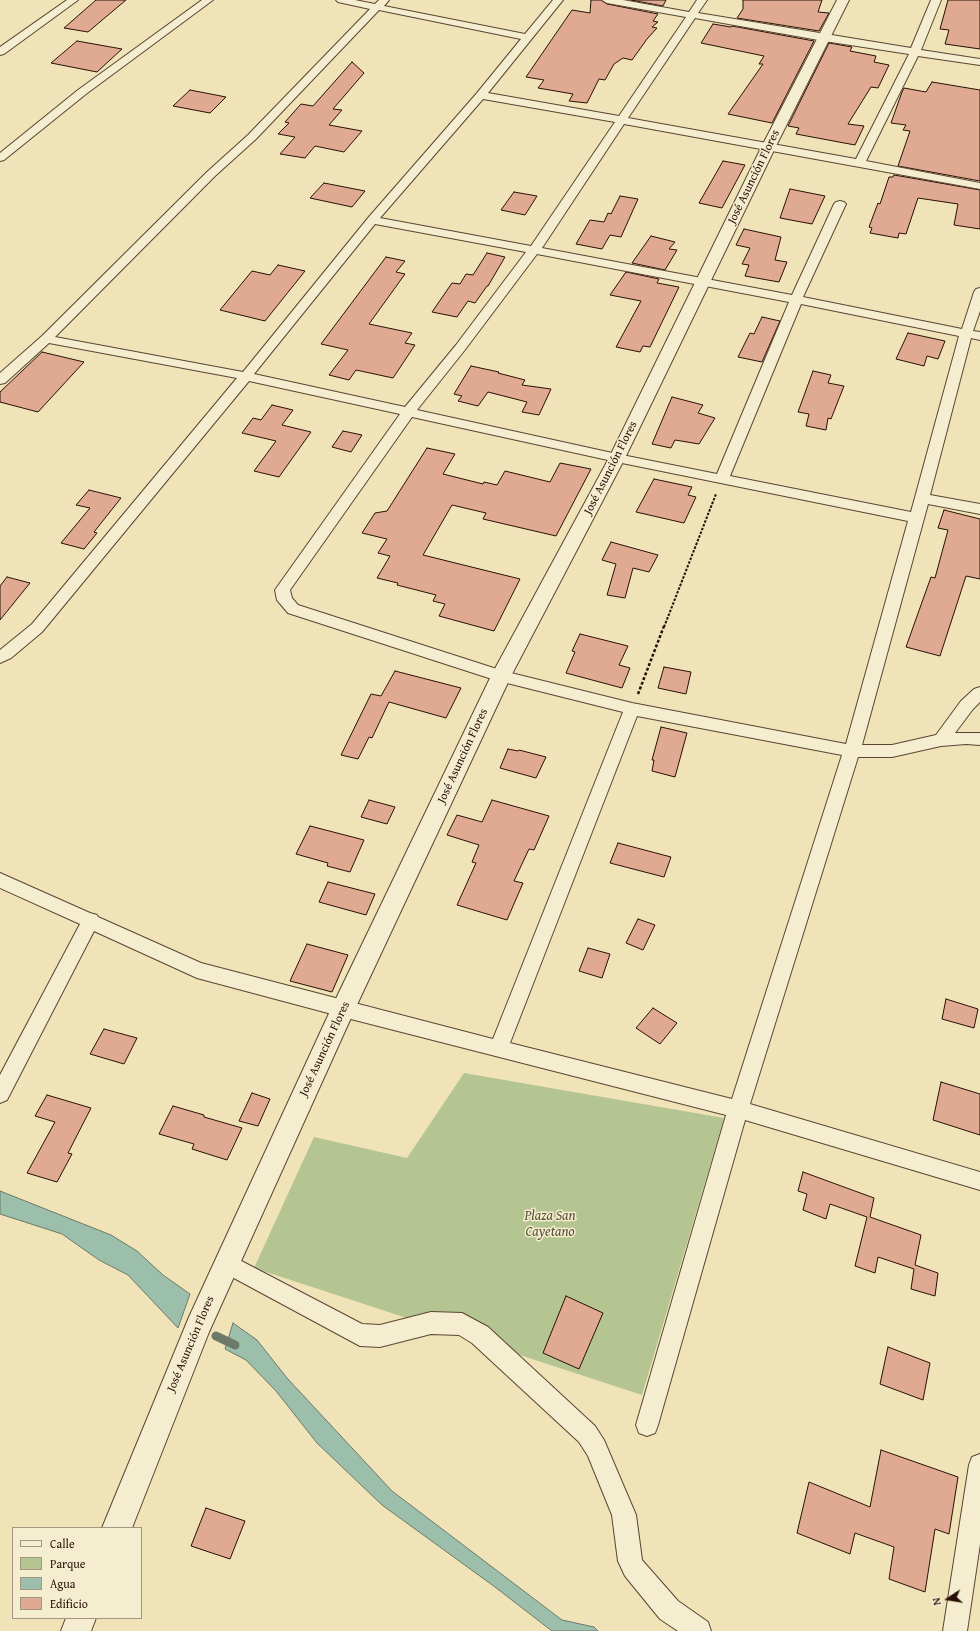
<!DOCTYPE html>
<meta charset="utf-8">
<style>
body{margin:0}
#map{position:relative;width:980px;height:1631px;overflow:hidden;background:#f0e3b7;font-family:"Gentium Book Plus",serif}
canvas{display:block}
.legend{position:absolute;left:12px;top:1527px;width:130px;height:92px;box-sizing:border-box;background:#f5edd0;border:1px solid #a39580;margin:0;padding:5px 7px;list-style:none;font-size:12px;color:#281007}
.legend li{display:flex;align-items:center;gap:8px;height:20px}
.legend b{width:20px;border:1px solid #a39580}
.north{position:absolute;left:928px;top:1579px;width:40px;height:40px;-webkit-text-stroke:3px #f5edd0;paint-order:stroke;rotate:258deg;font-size:11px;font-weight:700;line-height:16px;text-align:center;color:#281007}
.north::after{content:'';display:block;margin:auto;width:14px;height:18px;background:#281007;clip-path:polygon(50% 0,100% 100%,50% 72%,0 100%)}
</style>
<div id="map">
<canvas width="980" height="1631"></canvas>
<ul class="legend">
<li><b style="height:5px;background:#f5edd0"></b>Calle</li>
<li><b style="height:11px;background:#b5c592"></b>Parque</li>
<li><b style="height:11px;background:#9bbfaa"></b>Agua</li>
<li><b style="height:11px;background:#e0a991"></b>Edificio</li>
</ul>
<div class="north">N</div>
</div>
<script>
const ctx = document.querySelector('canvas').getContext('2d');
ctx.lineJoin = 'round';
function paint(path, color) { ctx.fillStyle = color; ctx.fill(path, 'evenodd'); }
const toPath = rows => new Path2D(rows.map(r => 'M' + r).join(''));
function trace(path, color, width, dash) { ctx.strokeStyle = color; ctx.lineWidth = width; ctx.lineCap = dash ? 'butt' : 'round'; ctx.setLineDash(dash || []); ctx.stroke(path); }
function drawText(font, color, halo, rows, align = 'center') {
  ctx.font = font + ' "Gentium Book Plus",serif'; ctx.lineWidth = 3; ctx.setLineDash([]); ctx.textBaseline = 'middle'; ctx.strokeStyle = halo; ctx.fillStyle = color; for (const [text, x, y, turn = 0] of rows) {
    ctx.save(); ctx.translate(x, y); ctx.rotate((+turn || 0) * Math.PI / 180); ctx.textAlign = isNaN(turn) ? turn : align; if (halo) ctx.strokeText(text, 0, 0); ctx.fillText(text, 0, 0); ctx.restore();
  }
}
const green = toPath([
 [464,1073,724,1118,642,1395,254,1268,314,1137,407,1158]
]);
const water = toPath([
 [0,1191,111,1235,137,1251,163,1275,190,1294,178,1328,128,1275,99,1260,62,1234,0,1214,0,1191],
 [233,1323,257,1340,287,1378,392,1491,562,1620,594,1627,598,1631,552,1631,495,1587,382,1505,317,1443,276,1391,246,1360,225,1349,233,1323]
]);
const stream = toPath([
 [216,1336,235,1345]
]);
const building = toPath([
 [96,0,126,0,88,32,64,28,96,0],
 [591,0,601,0,607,4,658,14,653,21,658,22,652,27,657,28,647,39,632,60,623,58,614,64,605,80,599,79,587,103,569,101,573,94,538,88,544,80,526,77,572,10,590,13,591,0],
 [631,0,666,0,663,6,631,0],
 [743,0,822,0,818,12,829,13,819,31,737,18,743,9,743,0],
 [948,0,980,0,980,49,945,44,949,30,940,29,948,0],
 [713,24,731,27,732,26,814,41,772,123,728,114,763,64,759,64,764,56,701,43,713,24],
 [77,41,122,49,97,72,51,63,77,41],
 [829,43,852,47,850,51,876,56,874,62,889,65,878,88,871,87,848,124,864,126,855,145,796,134,799,128,788,126,829,43],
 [352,62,364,73,333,109,342,110,329,125,362,131,344,152,315,146,305,158,280,154,295,137,278,134,289,123,285,122,301,104,313,106,352,62],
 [932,82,980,90,980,181,898,166,910,131,903,130,906,125,891,123,902,92,904,88,926,92,932,82],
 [190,90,226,97,210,113,173,106,190,90],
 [723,161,745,165,722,208,699,203,723,161],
 [894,175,980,190,980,229,954,225,958,204,918,198,906,234,899,233,898,238,870,233,872,228,869,227,878,203,880,204,889,177,893,177,894,175],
 [324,183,365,191,352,207,310,198,324,183],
 [790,189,825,196,812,224,780,218,790,189],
 [514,192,537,196,525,215,501,210,514,192],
 [620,196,638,199,621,237,610,235,602,249,576,244,590,220,604,222,608,213,611,214,620,196],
 [744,229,781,237,775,260,787,262,779,282,745,276,749,265,742,264,750,248,736,245,744,229],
 [651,236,675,242,669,249,677,250,665,270,632,263,651,236],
 [487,253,505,257,488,286,487,286,475,303,468,301,457,317,432,312,452,283,460,284,466,274,473,275,487,253],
 [386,257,405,261,396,272,405,274,369,324,412,333,405,343,415,345,393,378,356,370,349,380,329,375,348,350,321,344,386,257],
 [278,265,305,271,265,321,220,310,252,271,270,275,278,265],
 [626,272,659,279,657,283,679,287,650,347,643,346,640,352,616,347,641,301,610,295,626,272],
 [762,317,780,321,762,362,738,357,750,333,754,334,762,317],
 [908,333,945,341,938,359,927,356,924,366,896,359,908,333],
 [42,352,84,362,38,412,0,402,0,392,42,352],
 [471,366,499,372,498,373,525,380,522,385,551,389,539,415,522,412,527,402,488,392,478,406,458,401,462,396,454,394,471,366],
 [813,371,831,375,828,383,844,386,831,419,828,418,826,430,806,426,809,414,798,412,813,371],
 [672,397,703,405,698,413,715,418,699,444,675,440,671,448,652,444,672,397],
 [272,405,293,410,282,425,311,432,279,477,254,471,276,441,242,433,253,418,261,420,272,405],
 [343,431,362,435,351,452,332,447,343,431],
 [427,448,455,454,443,474,483,484,484,482,497,485,505,471,550,482,560,463,591,469,556,536,483,519,486,513,452,505,423,555,520,579,494,631,439,616,445,604,433,601,436,595,397,585,398,583,377,578,390,556,378,553,387,539,362,533,375,513,387,511,427,448],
 [654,479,692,487,688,495,696,497,684,523,636,512,654,479],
 [89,490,121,498,94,532,97,533,84,549,61,543,90,508,76,505,89,490],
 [944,510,980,519,980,579,966,576,940,656,906,647,931,577,935,578,948,530,938,528,944,510],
 [611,542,658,555,649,572,633,568,625,598,607,595,616,564,602,560,611,542],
 [7,577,30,583,0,620,0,586,7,577],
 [580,634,628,646,619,665,630,668,622,688,566,673,575,652,572,651,580,634],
 [664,667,691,672,686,694,658,688,664,667],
 [395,671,461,688,446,718,389,702,372,738,369,737,358,759,341,755,371,694,381,696,395,671],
 [661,727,687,733,675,777,652,771,654,760,652,760,661,727],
 [508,749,518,751,519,750,546,757,536,778,500,768,508,749],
 [369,800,395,807,387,824,361,817,369,800],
 [492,800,549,816,534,850,529,849,514,881,523,883,507,920,457,905,476,863,472,862,479,845,447,835,457,815,482,822,492,800],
 [310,826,364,840,350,872,327,866,328,863,296,854,310,826],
 [618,843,671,857,664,877,610,863,618,843],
 [328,882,375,894,366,915,319,902,328,882],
 [638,919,655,925,643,950,626,943,638,919],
 [307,944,348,955,332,992,290,981,307,944],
 [588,948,610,954,602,978,579,971,588,948],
 [946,999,978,1009,974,1028,942,1019,946,999],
 [653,1008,677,1023,660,1044,636,1028,653,1008],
 [104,1029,137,1038,124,1064,90,1054,104,1029],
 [941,1082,980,1094,980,1135,933,1120,941,1082],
 [252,1093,270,1099,258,1126,239,1121,252,1093],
 [47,1095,91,1108,68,1153,72,1154,57,1182,27,1173,55,1122,35,1116,47,1095],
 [173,1106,204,1115,204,1117,242,1128,227,1160,192,1149,194,1144,159,1134,173,1106],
 [803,1172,874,1198,870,1217,921,1235,915,1265,938,1273,935,1296,911,1289,914,1269,878,1257,875,1273,855,1266,867,1217,830,1204,826,1219,803,1210,807,1194,798,1191,803,1172],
 [566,1296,603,1313,579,1369,543,1353,566,1296],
 [888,1347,930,1363,923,1400,880,1384,888,1347],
 [881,1450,958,1477,949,1534,935,1529,925,1592,889,1579,894,1547,855,1533,850,1554,797,1533,809,1482,870,1507,881,1450],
 [206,1508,245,1521,230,1559,191,1546,206,1508]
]);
const pathFar1 = toPath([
 [664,627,716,494]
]);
const path = toPath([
 [638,694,664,626]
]);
const minor = toPath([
 [67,0,78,0,4,54,0,55,0,47,67,0],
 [202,0,213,0,86,94,4,160,0,161,0,153,78,90,202,0],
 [336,0,355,0,375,4,379,0,389,0,384,6,525,34,553,0,563,0,488,93,619,116,686,17,607,3,602,0,623,0,689,12,697,0,707,0,698,13,911,48,931,0,941,0,921,50,980,59,980,65,918,56,866,161,980,183,980,189,624,124,542,248,792,295,834,204,836,202,840,201,844,202,846,204,803,297,962,329,974,292,976,289,980,288,980,311,973,331,980,332,980,340,971,338,930,495,980,504,980,514,928,504,862,745,892,745,936,735,961,701,974,689,980,687,980,702,973,709,955,733,980,733,980,745,966,744,941,746,892,757,858,757,750,1104,980,1172,980,1190,745,1120,658,1425,655,1433,647,1436,639,1433,636,1425,726,1115,343,1017,197,978,94,931,7,1100,0,1103,0,1075,80,924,0,888,0,873,90,913,97,915,98,917,201,963,493,1039,623,712,495,680,288,613,277,600,275,590,400,414,249,381,42,632,11,658,0,663,0,650,32,624,237,378,49,343,5,383,0,384,0,373,42,336,207,172,248,135,370,9,338,2,336,0],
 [379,10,521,39,477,93,368,218,243,372,55,337,215,176,256,139,379,10],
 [695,18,824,41,909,54,856,159,628,118,695,18],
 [483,99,615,122,531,246,380,218,483,99],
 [375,224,526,252,456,345,405,407,254,374,375,224],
 [537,254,789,302,717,474,617,454,417,410,464,351,537,254],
 [801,304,959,336,911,512,730,476,801,304],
 [412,417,617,462,908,521,846,744,632,703,503,671,298,605,292,598,290,590,412,417],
 [637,716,842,755,732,1099,510,1043,637,716],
 [226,1253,362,1324,380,1325,431,1312,462,1313,488,1327,595,1426,604,1440,636,1515,642,1560,678,1601,708,1622,711,1631,678,1631,660,1619,625,1576,618,1561,612,1515,588,1456,579,1442,472,1343,459,1335,431,1334,380,1347,360,1346,219,1270,215,1263,219,1256,226,1253],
 [980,1454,980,1544,967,1631,943,1631,969,1465,972,1457,980,1454]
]);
const tertiary = toPath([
 [837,0,849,0,776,146,625,458,511,676,355,1009,209,1332,132,1528,102,1528,189,1317,331,1009,491,676,609,458,762,146,837,0],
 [66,1618,96,1618,91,1631,61,1631,66,1618]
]);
const streetNames = [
 ["José Asunción Flores",754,177,-64],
 ["José Asunción Flores",611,468,-63],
 ["José Asunción Flores",463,756,-65],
 ["José Asunción Flores",325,1049,-65],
 ["José Asunción Flores",191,1344,-67]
];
const nearParknames = [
 ["Plaza San",550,1216],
 ["Cayetano",550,1232]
];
paint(green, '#b5c592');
paint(water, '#9bbfaa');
trace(water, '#6d7969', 1);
trace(stream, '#6d7969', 9);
paint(building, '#e0a991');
trace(building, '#281007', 1);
trace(minor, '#5a4533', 2);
trace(tertiary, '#5a4533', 2);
trace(pathFar1, '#281007', 2, [2.5, 1.5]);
trace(path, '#281007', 2.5, [3, 2]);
paint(minor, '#f5edd0');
paint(tertiary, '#f5edd0');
drawText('12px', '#281007', '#f5edd0', streetNames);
drawText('italic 14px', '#594f38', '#f5edd0', nearParknames);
</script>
